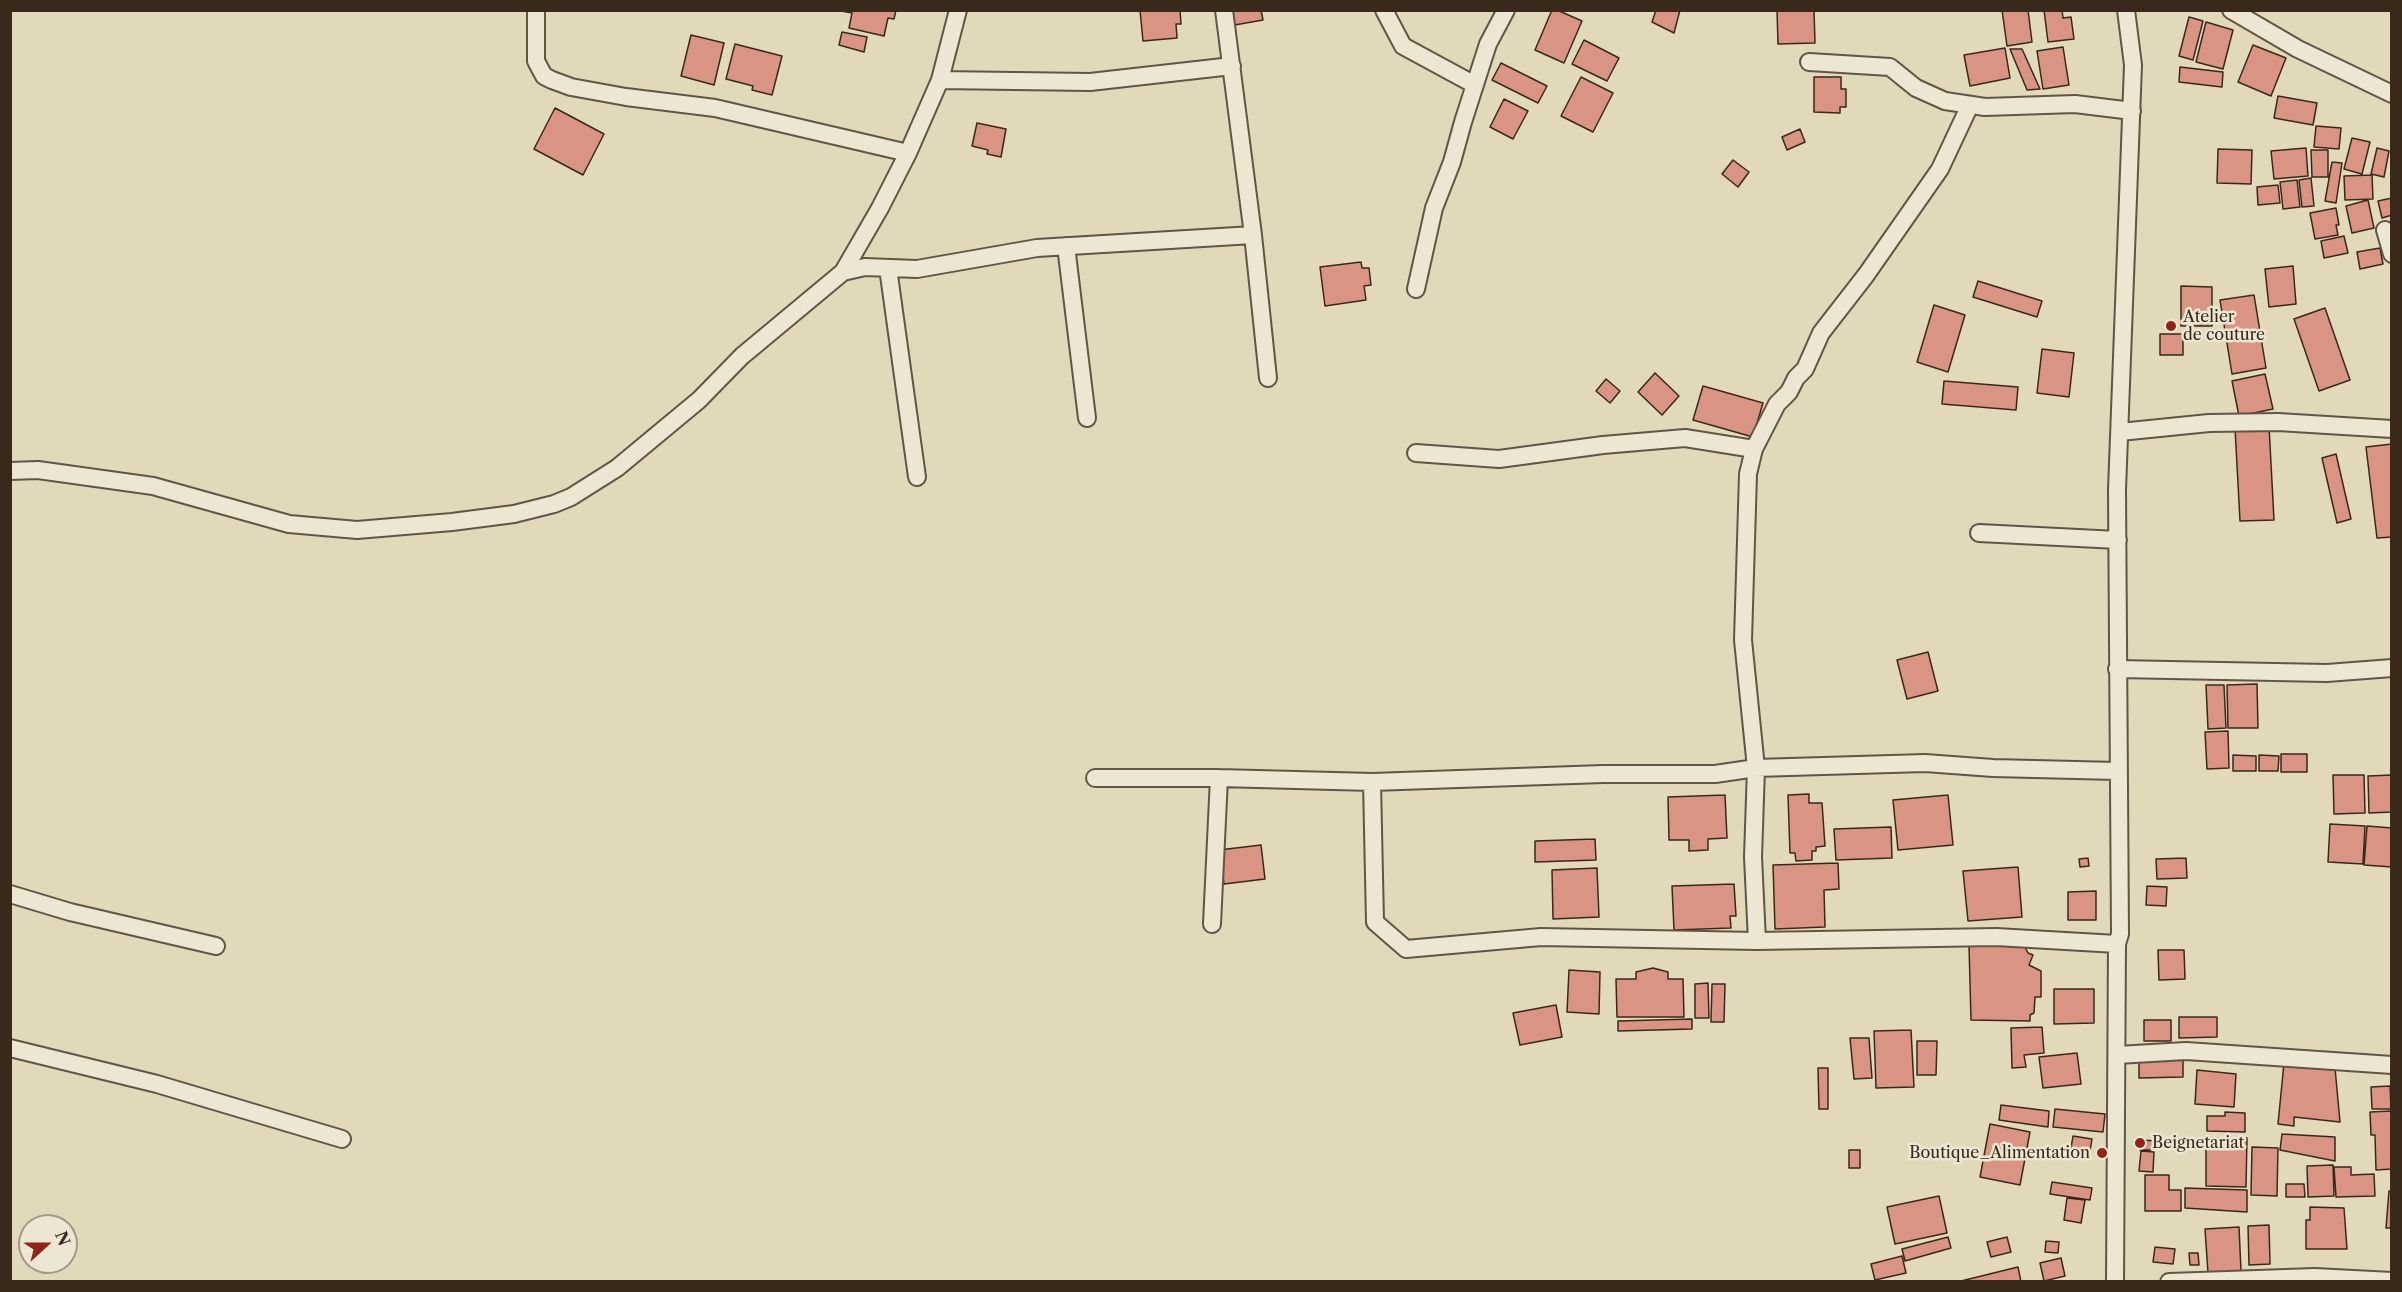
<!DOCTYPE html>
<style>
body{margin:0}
#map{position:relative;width:2402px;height:1292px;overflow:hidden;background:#e2d8ba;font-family:"Libre Caslon Text",serif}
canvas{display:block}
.frame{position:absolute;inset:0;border:12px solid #39291b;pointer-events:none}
.north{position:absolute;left:18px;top:1214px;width:60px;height:60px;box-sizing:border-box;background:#ece6d2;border:2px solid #a49a89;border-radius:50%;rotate:69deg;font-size:16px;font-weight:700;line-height:24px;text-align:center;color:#39291b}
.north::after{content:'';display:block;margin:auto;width:21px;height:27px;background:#8f2418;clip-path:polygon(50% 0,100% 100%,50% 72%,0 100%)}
</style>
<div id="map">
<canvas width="2402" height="1292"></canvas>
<div class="frame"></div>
<div class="north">N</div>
</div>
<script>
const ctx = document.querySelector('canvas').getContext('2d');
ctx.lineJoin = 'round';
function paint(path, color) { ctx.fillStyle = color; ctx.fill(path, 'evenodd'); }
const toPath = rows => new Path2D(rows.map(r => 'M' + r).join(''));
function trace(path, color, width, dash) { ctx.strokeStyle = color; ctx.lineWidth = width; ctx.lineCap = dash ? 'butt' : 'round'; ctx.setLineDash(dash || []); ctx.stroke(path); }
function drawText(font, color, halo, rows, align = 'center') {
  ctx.font = font + ' "Libre Caslon Text",serif'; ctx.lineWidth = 5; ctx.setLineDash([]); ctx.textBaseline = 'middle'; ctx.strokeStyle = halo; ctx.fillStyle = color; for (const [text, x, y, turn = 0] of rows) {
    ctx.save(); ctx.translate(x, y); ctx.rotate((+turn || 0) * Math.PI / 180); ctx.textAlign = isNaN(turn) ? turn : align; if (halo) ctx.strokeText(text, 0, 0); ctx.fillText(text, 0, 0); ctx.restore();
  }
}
const building = toPath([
 [896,10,894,19,888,18,884,36,849,28,852,13,841,11,896,10],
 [1140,10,1180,10,1181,24,1176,24,1177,38,1143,41,1140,10],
 [1227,10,1261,10,1263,20,1229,26,1227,10],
 [1552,10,1557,10,1582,21,1564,63,1535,50,1552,10],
 [1656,10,1680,10,1674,33,1652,22,1656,10],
 [1777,10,1814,10,1815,43,1778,44,1777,10],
 [2002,10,2028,10,2032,42,2007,46,2002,10],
 [2044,10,2062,10,2063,18,2071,17,2074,39,2048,42,2044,10],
 [2189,17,2203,21,2193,60,2179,56,2189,17],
 [2206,22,2233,30,2223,69,2196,62,2206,22],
 [842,32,867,37,864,52,839,45,842,32],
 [691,35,724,43,714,85,681,76,691,35],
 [1584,40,1619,58,1607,81,1572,64,1584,40],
 [735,44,782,56,772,95,752,90,753,86,726,79,735,44],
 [2253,45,2286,58,2271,96,2238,82,2253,45],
 [2063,47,2069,85,2043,89,2037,51,2063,47],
 [2005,48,2010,78,1970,86,1964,55,2005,48],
 [2010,49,2022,49,2040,89,2027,90,2010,49],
 [1501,63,1547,86,1538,103,1492,80,1501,63],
 [2180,67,2223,72,2222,87,2179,82,2180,67],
 [1581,77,1613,93,1593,132,1561,116,1581,77],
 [1814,77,1841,77,1841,89,1846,89,1846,107,1840,107,1840,113,1814,112,1814,77],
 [2278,96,2317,103,2313,125,2274,118,2278,96],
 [1504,99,1528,111,1513,139,1490,127,1504,99],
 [555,108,604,134,583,175,534,149,555,108],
 [977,123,1006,129,1001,157,987,154,988,150,972,146,977,123],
 [2316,126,2341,128,2339,149,2314,147,2316,126],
 [1800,129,1805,142,1787,150,1782,137,1800,129],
 [2352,138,2370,142,2362,174,2344,169,2352,138],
 [2306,148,2308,176,2274,179,2271,151,2306,148],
 [2377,148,2389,151,2384,177,2371,174,2377,148],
 [2218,149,2252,150,2251,184,2217,183,2218,149],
 [2311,150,2328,150,2328,177,2312,177,2311,150],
 [1733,160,1749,172,1738,187,1722,174,1733,160],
 [2332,162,2342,163,2336,203,2325,201,2332,162],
 [2372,175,2373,199,2345,200,2344,176,2372,175],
 [2311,178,2314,206,2302,207,2299,180,2311,178],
 [2297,180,2300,207,2283,209,2280,182,2297,180],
 [2278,185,2280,203,2258,205,2257,187,2278,185],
 [2392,198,2392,215,2382,218,2378,201,2392,198],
 [2368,200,2374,228,2352,233,2346,206,2368,200],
 [2336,208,2339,225,2336,225,2338,235,2315,239,2310,213,2336,208],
 [2344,236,2348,253,2324,258,2321,241,2344,236],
 [2380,248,2383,264,2360,269,2357,252,2380,248],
 [1361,262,1362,268,1369,268,1371,285,1364,286,1366,300,1325,306,1320,267,1361,262],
 [2293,266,2296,304,2269,307,2265,269,2293,266],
 [1978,281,2042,301,2037,317,1973,297,1978,281],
 [2181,286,2212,287,2212,326,2181,326,2181,286],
 [2254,295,2266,368,2232,374,2220,300,2254,295],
 [1934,305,1965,315,1948,372,1917,362,1934,305],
 [2325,308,2350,380,2319,391,2294,319,2325,308],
 [2160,334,2183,334,2183,355,2160,355,2160,334],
 [2042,349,2074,353,2069,397,2037,393,2042,349],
 [1655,373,1679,396,1662,415,1638,392,1655,373],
 [2265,374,2273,409,2239,416,2232,381,2265,374],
 [1606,379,1620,391,1610,403,1596,391,1606,379],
 [1944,381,2018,387,2016,410,1942,404,1944,381],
 [1703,386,1763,403,1753,437,1693,420,1703,386],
 [2269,426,2274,520,2240,521,2235,428,2269,426],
 [2392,444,2392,537,2377,538,2366,447,2392,444],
 [2336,454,2351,519,2337,523,2322,458,2336,454],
 [1928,652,1938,691,1907,699,1897,660,1928,652],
 [2257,684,2258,728,2228,728,2227,685,2257,684],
 [2206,685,2224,685,2226,728,2208,729,2206,685],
 [2228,731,2229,768,2207,769,2205,732,2228,731],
 [2281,754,2307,754,2307,772,2281,772,2281,754],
 [2233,755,2256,756,2256,771,2233,771,2233,755],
 [2259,755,2279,756,2278,771,2259,771,2259,755],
 [2333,775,2364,775,2365,813,2334,814,2333,775],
 [2392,775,2392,812,2369,813,2368,776,2392,775],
 [1809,794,1809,803,1822,803,1825,846,1816,847,1816,851,1812,851,1812,860,1796,861,1795,853,1790,853,1788,795,1809,794],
 [1725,795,1727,838,1708,839,1708,850,1689,851,1689,840,1669,840,1668,797,1725,795],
 [1948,795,1953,845,1898,850,1893,800,1948,795],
 [2330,824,2365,826,2363,864,2328,862,2330,824],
 [2367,826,2392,828,2392,867,2364,865,2367,826],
 [1891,827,1892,858,1836,860,1834,829,1891,827],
 [1595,839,1596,860,1535,862,1535,841,1595,839],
 [1261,845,1265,879,1224,884,1219,850,1261,845],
 [2088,858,2089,866,2080,867,2079,859,2088,858],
 [2186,858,2187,878,2157,879,2156,859,2186,858],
 [1838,863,1839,889,1824,890,1825,927,1775,929,1773,865,1838,863],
 [2018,867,2022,917,1968,921,1963,871,2018,867],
 [1597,868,1599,917,1553,919,1552,870,1597,868],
 [1734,884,1736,916,1730,916,1731,928,1674,930,1672,886,1734,884],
 [2147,886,2167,887,2166,906,2146,905,2147,886],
 [2096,891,2096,920,2068,920,2068,892,2096,891],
 [1969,945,2025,947,2028,953,2033,955,2029,965,2041,971,2041,997,2035,997,2034,1013,2030,1015,2030,1021,1971,1020,1969,945],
 [2158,950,2184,950,2185,979,2159,980,2158,950],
 [1653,968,1668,972,1668,979,1683,979,1684,1017,1617,1017,1616,979,1636,979,1636,972,1653,968],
 [1569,970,1600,972,1599,1014,1567,1012,1569,970],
 [1708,983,1709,1018,1695,1018,1695,984,1708,983],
 [1712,984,1725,984,1724,1022,1711,1022,1712,984],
 [2054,989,2094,989,2094,1023,2054,1024,2054,989],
 [1556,1005,1562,1037,1520,1045,1513,1013,1556,1005],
 [2179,1017,2217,1017,2217,1037,2179,1038,2179,1017],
 [1692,1019,1692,1029,1618,1031,1618,1021,1692,1019],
 [2144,1020,2171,1020,2171,1041,2144,1041,2144,1020],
 [2042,1027,2044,1053,2024,1055,2026,1067,2012,1068,2011,1028,2042,1027],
 [1911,1030,1914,1087,1876,1088,1874,1031,1911,1030],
 [1850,1038,1869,1038,1872,1078,1854,1079,1850,1038],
 [1917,1041,1937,1041,1936,1075,1917,1075,1917,1041],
 [2077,1053,2081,1084,2043,1088,2039,1057,2077,1053],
 [2139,1053,2183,1053,2183,1077,2139,1078,2139,1053],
 [2284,1063,2335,1068,2340,1122,2294,1117,2294,1126,2278,1124,2284,1063],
 [1818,1068,1828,1068,1828,1109,1819,1109,1818,1068],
 [2197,1070,2236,1074,2234,1107,2195,1104,2197,1070],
 [2390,1086,2391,1109,2372,1109,2371,1087,2390,1086],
 [2001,1105,2049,1111,2048,1127,1999,1120,2001,1105],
 [2055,1109,2105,1114,2103,1132,2053,1127,2055,1109],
 [2392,1111,2392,1169,2376,1170,2375,1135,2371,1135,2370,1112,2392,1111],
 [2225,1112,2245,1113,2245,1132,2207,1131,2207,1116,2225,1116,2225,1112],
 [1990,1124,2030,1132,2020,1185,1980,1177,1990,1124],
 [2282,1134,2335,1137,2335,1161,2280,1150,2282,1134],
 [2073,1136,2092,1139,2089,1157,2070,1154,2073,1136],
 [2206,1138,2247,1138,2246,1187,2206,1186,2206,1138],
 [2141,1140,2157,1141,2157,1148,2151,1147,2151,1150,2140,1150,2141,1140],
 [2252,1147,2278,1148,2277,1196,2251,1195,2252,1147],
 [1849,1150,1860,1150,1860,1168,1849,1168,1849,1150],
 [2141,1151,2154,1152,2153,1172,2139,1171,2141,1151],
 [2333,1165,2334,1196,2308,1197,2307,1166,2333,1165],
 [2334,1167,2351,1167,2351,1175,2374,1174,2375,1196,2336,1197,2334,1167],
 [2145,1175,2169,1175,2169,1190,2181,1190,2181,1211,2145,1211,2145,1175],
 [2052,1182,2092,1188,2090,1200,2050,1194,2052,1182],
 [2286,1184,2304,1184,2305,1197,2286,1197,2286,1184],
 [2185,1188,2247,1190,2247,1212,2185,1208,2185,1188],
 [2389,1191,2392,1192,2392,1228,2386,1228,2389,1191],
 [1939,1196,1947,1233,1895,1244,1887,1207,1939,1196],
 [2067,1198,2085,1200,2081,1223,2064,1220,2067,1198],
 [2310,1207,2344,1208,2347,1249,2306,1249,2306,1220,2310,1220,2310,1207],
 [2269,1225,2270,1264,2249,1265,2248,1226,2269,1225],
 [2239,1227,2241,1271,2208,1273,2205,1229,2239,1227],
 [1948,1237,1951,1248,1905,1261,1902,1249,1948,1237],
 [2007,1237,2011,1252,1991,1257,1987,1242,2007,1237],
 [2046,1241,2059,1242,2058,1253,2045,1252,2046,1241],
 [2155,1247,2175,1249,2173,1264,2153,1262,2155,1247],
 [2189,1253,2198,1253,2199,1265,2190,1265,2189,1253],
 [1902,1256,1906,1273,1875,1280,1871,1264,1902,1256],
 [2061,1258,2065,1276,2044,1281,2040,1263,2061,1258],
 [2018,1267,2021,1282,1957,1282,2018,1267]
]);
const minor = toPath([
 [536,10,536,61,544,76,552,80,571,87,626,97,715,108,908,153],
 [1224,10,1253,235,1268,378],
 [1384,10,1403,46,1475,85],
 [2231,10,2298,49,2392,94],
 [1809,62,1890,67,1916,88,1945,101,1985,107,2075,104,2132,111],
 [940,80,1090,82,1232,66],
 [2385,230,2392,254],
 [1066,246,1087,418],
 [888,268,917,477],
 [843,272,865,267,917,269,1037,248,1253,235],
 [1416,289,1434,208,1452,162,1463,122,1488,44,1506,10],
 [2120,432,2209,423,2278,422,2392,429],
 [1416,453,1499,459,1603,445,1685,438,1754,449],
 [10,471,38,470,153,486,289,524,357,530,452,522,514,514,554,504,571,497,617,468,699,400,742,356,843,272,880,208,908,153,940,80,958,10],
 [1979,533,2118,540],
 [2117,669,2327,673,2392,668],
 [1095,778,1219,778,1372,782,1603,774,1715,774,1756,768,1925,763,1993,768,2117,771],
 [1372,782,1375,922,1406,949,1541,937,1757,941,1753,857,1756,768,1743,640,1748,474,1754,449,1777,404,1789,392,1796,378,1805,369,1821,333,1866,275,1940,169,1970,105],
 [10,894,70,912,216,946],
 [1212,924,1219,778],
 [1757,941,1996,937,2117,944],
 [10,1048,157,1084,342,1139],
 [2117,1055,2186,1051,2392,1065],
 [2115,1282,2117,944,2120,934,2117,490,2133,65,2126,10],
 [2169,1282,2315,1277,2392,1281]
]);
const markers = [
 [2171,326,6,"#8f2418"],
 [2140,1143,6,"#8f2418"],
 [2102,1153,6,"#8f2418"]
];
const poiNames = [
 ["Atelier",2183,317],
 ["de couture",2183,335],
 ["Beignetariat",2152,1143],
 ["Boutique_Alimentation",2090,1153,"right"]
];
paint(building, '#d99484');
trace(building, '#39291b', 1.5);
trace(minor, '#635543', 20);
trace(minor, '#ece6d2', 16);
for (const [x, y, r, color] of markers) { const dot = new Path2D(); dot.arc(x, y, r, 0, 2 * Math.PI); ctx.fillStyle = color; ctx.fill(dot); trace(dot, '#ece6d2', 2); }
drawText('16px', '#39291b', '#ece6d2', poiNames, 'left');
</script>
